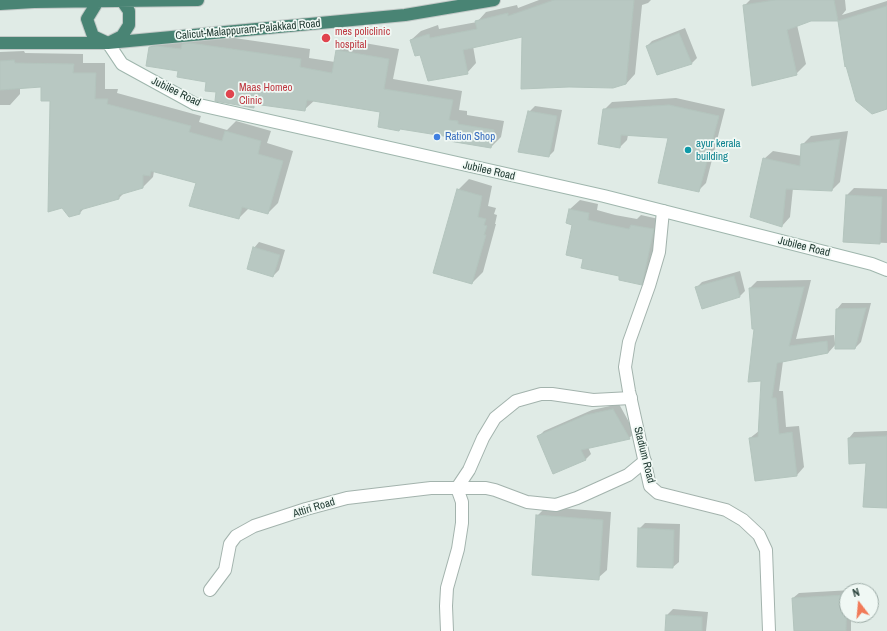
<!DOCTYPE html>
<style>
body{margin:0}
#map{position:relative;width:887px;height:631px;overflow:hidden;background:#e0ebe6;font-family:"Archivo Narrow",sans-serif}
canvas{display:block}
.north{position:absolute;left:839px;top:583px;width:40px;height:40px;box-sizing:border-box;background:#f0f8f4;border:1px solid #9daca7;border-radius:50%;rotate:344deg;font-size:11px;font-weight:700;line-height:16px;text-align:center;color:#213b33}
.north::after{content:'';display:block;margin:auto;width:14px;height:18px;background:#f17a58;clip-path:polygon(50% 0,100% 100%,50% 72%,0 100%)}
</style>
<div id="map">
<canvas width="887" height="631"></canvas>
<div class="north">N</div>
</div>
<script>
const ctx = document.querySelector('canvas').getContext('2d');
ctx.lineJoin = 'round';
function paint(path, color) { ctx.fillStyle = color; ctx.fill(path, 'evenodd'); }
const toPath = rows => new Path2D(rows.map(r => 'M' + r).join(''));
function trace(path, color, width, dash) { ctx.strokeStyle = color; ctx.lineWidth = width; ctx.lineCap = dash ? 'butt' : 'round'; ctx.setLineDash(dash || []); ctx.stroke(path); }
function drawText(font, color, halo, rows, align = 'center') {
  ctx.font = font + ' "Archivo Narrow",sans-serif'; ctx.lineWidth = 3.5; ctx.setLineDash([]); ctx.textBaseline = 'middle'; ctx.strokeStyle = halo; ctx.fillStyle = color; for (const [text, x, y, turn = 0] of rows) {
    ctx.save(); ctx.translate(x, y); ctx.rotate((+turn || 0) * Math.PI / 180); ctx.textAlign = isNaN(turn) ? turn : align; if (halo) ctx.strokeText(text, 0, 0); ctx.fillText(text, 0, 0); ctx.restore();
  }
}
const shadow = toPath([
 [539,0,651,0,648,3,642,5,635,74,626,84,523,36,473,46,476,63,467,73,420,53,411,40,421,31,438,25,439,29,477,22,486,12,517,5,518,8],
 [750,0,845,0,846,10,842,15,887,1,887,108,846,65,838,20,811,20,797,25,806,64,796,74,744,6],
 [685,28,697,58,692,63,647,46,652,41],
 [200,33,310,49,309,58,335,62,337,50,347,40,399,49,393,79,462,91,459,110,467,111,467,115,504,121,501,137,491,147,451,137,381,111,315,100,305,109,257,103,253,107,217,92,207,81,179,71,150,47,160,37],
 [24,51,25,53,83,54,83,63,105,63,105,89,118,89,117,93,201,116,199,122,227,130,236,121,271,131,267,143,293,151,278,203,268,213,249,208,239,218,197,183,154,171,153,177,143,187,124,193,119,198,85,207,80,213,51,100,42,86,20,88,20,94,10,105,0,105,0,52],
 [676,98,725,109,706,183,698,191,669,137,628,135,627,140,620,147,604,110,612,102],
 [535,106,562,110,554,151,549,156,529,112],
 [848,131,840,182,832,190,793,188,790,217,782,226,764,159,773,151,802,156,802,145,811,136],
 [469,179,492,186,488,206,496,208,494,214,497,215,495,224,496,224,483,272,472,283,458,190],
 [854,188,887,189,887,243,844,241,847,195],
 [580,200,598,204,597,210,615,215,637,219,641,215,663,220,651,274,641,283,621,276,584,258,570,209],
 [259,242,285,250,279,270,273,276,254,248],
 [740,271,745,291,740,296,696,288,702,282],
 [811,280,796,339,834,335,835,343,836,343,837,309,842,303,871,303,861,342,855,348,836,344,828,353,783,361,779,391,783,391,786,427,799,426,804,467,797,475,750,438,759,431,762,380,750,288,757,281],
 [619,404,635,433,629,438,588,447,591,454,585,460,538,437,544,431,592,410],
 [887,431,887,507,868,462,849,438,854,432],
 [546,507,611,512,607,570,598,578,537,516],
 [645,523,680,524,679,562,673,567,639,529],
 [852,590,847,591,847,615,851,615,851,631,795,631,793,598,799,593],
 [673,609,708,612,706,631,666,631,667,615]
]);
const building = toPath([
 [554,0,634,0,626,84,613,88,569,87,521,89,522,37,463,50,468,74,428,81,420,55,415,56,410,40,429,34,430,38,477,29,475,21,508,13,508,16,554,0],
 [775,0,834,0,838,21,811,21,787,30,797,75,752,86,743,5,775,0],
 [887,6,887,109,872,114,856,101,846,66,845,67,838,21,887,6],
 [679,33,692,64,657,75,646,46,679,33],
 [190,43,301,59,300,67,332,73,336,50,389,59,384,89,453,100,449,120,458,121,458,124,494,130,491,148,449,141,450,137,400,129,399,131,378,127,380,112,307,100,305,111,254,104,254,108,215,101,216,92,205,91,206,82,177,77,178,71,146,66,149,47,157,46,181,49,182,44,190,43],
 [14,60,15,63,74,64,73,73,96,73,95,99,108,99,107,104,191,126,189,132,222,141,225,131,261,141,258,154,283,161,268,214,242,207,239,219,189,206,196,183,151,171,150,176,143,175,143,188,119,195,119,199,80,210,80,214,69,217,62,208,48,212,50,101,41,101,41,87,0,90,0,61,14,60],
 [669,105,719,116,699,192,658,183,668,138,621,135,620,148,598,144,603,109,669,105],
 [528,111,557,116,549,157,518,152,528,111],
 [840,139,832,191,786,189,782,227,750,217,763,158,800,166,801,144,840,139],
 [457,189,482,196,478,217,486,219,484,225,487,226,484,235,486,235,472,284,433,273,457,189],
 [846,195,882,197,880,244,843,242,846,195],
 [569,209,589,213,588,220,605,224,629,229,631,225,654,229,642,285,619,280,619,276,581,268,583,259,566,255,572,225,566,223,569,209],
 [253,247,280,255,273,277,247,269,253,247],
 [734,276,740,297,702,309,695,287,734,276],
 [804,287,789,346,827,341,828,353,777,363,772,398,776,398,779,434,792,432,797,476,755,481,749,438,758,437,761,381,748,382,754,329,752,329,749,288,804,287],
 [866,308,855,349,835,349,836,309,866,308],
 [613,409,630,439,581,450,586,460,553,474,537,436,586,415,613,409],
 [887,436,887,508,863,507,866,463,849,464,848,438,887,436],
 [536,515,603,520,599,580,532,575,536,515],
 [638,528,674,530,673,568,637,567,638,528],
 [847,595,846,631,794,631,792,598,847,595],
 [666,615,702,617,702,631,665,631,666,615]
]);
const minor = toPath([
 [210,590,225,570,230,544,236,536,254,526,306,509,347,498,431,488,486,488,495,490,527,502,556,505,577,498,628,475,645,461],
 [447,631,446,606,447,588,458,549,462,523,462,502,457,488,469,470,483,438,495,418,516,401,541,394,552,394,593,400,631,398]
]);
const tertiary = toPath([
 [663,211,659,252,649,286,629,342,625,367,629,391,650,486,658,493,726,510,743,520,759,535,766,550,769,631]
]);
const secondary = toPath([
 [108,43,122,64,195,104,604,196,872,264,887,270]
]);
const trunk = toPath([
 [98,1,87,19,93,36,108,43,122,36,129,25,129,11,122,1],
 [0,4,34,2,198,0],
 [0,43,108,43,405,15,494,0]
]);
const markers = [
 [326,38,5,"#e0444e"],
 [230,94,5,"#e0444e"],
 [437,137,4,"#3f7fe0"],
 [688,150,4,"#0f9aa8"]
];
const streetNames = [
 ["Calicut-Malappuram-Palakkad Road",248,30,-5],
 ["Jubilee Road",176,92,26],
 ["Jubilee Road",489,171,13],
 ["Jubilee Road",804,247,14],
 ["Stadium Road",644,455,76],
 ["Attiri Road",314,508,-17]
];
const healthNames = [
 ["mes policlinic",335,32],
 ["hospital",335,45],
 ["Maas Homeo",239,88],
 ["Clinic",239,101]
];
const shopNames = [
 ["Ration Shop",445,137]
];
const cultureNames = [
 ["ayur kerala",696,144],
 ["building",696,157]
];
paint(shadow, '#0003');
paint(building, '#b8c8c2');
trace(building, '#b3c4bd', 1);
trace(minor, '#a3b3ad', 14);
trace(tertiary, '#a3b3ad', 14);
trace(secondary, '#9fb6ad', 14);
trace(trunk, '#c1c8c6', 14);
trace(minor, '#fff', 12);
trace(tertiary, '#fff', 12);
trace(secondary, '#fff', 12);
trace(trunk, '#498474', 12);
for (const [x, y, r, color] of markers) { const dot = new Path2D(); dot.arc(x, y, r, 0, 2 * Math.PI); ctx.fillStyle = color; ctx.fill(dot); trace(dot, '#f0f8f4', 1.5); }
drawText('11px', '#213b33', '#f0f8f4', streetNames);
drawText('11px', '#be3a42', '#f0f8f4', healthNames, 'left');
drawText('11px', '#366cbe', '#f0f8f4', shopNames, 'left');
drawText('11px', '#0d838f', '#f0f8f4', cultureNames, 'left');
</script>
